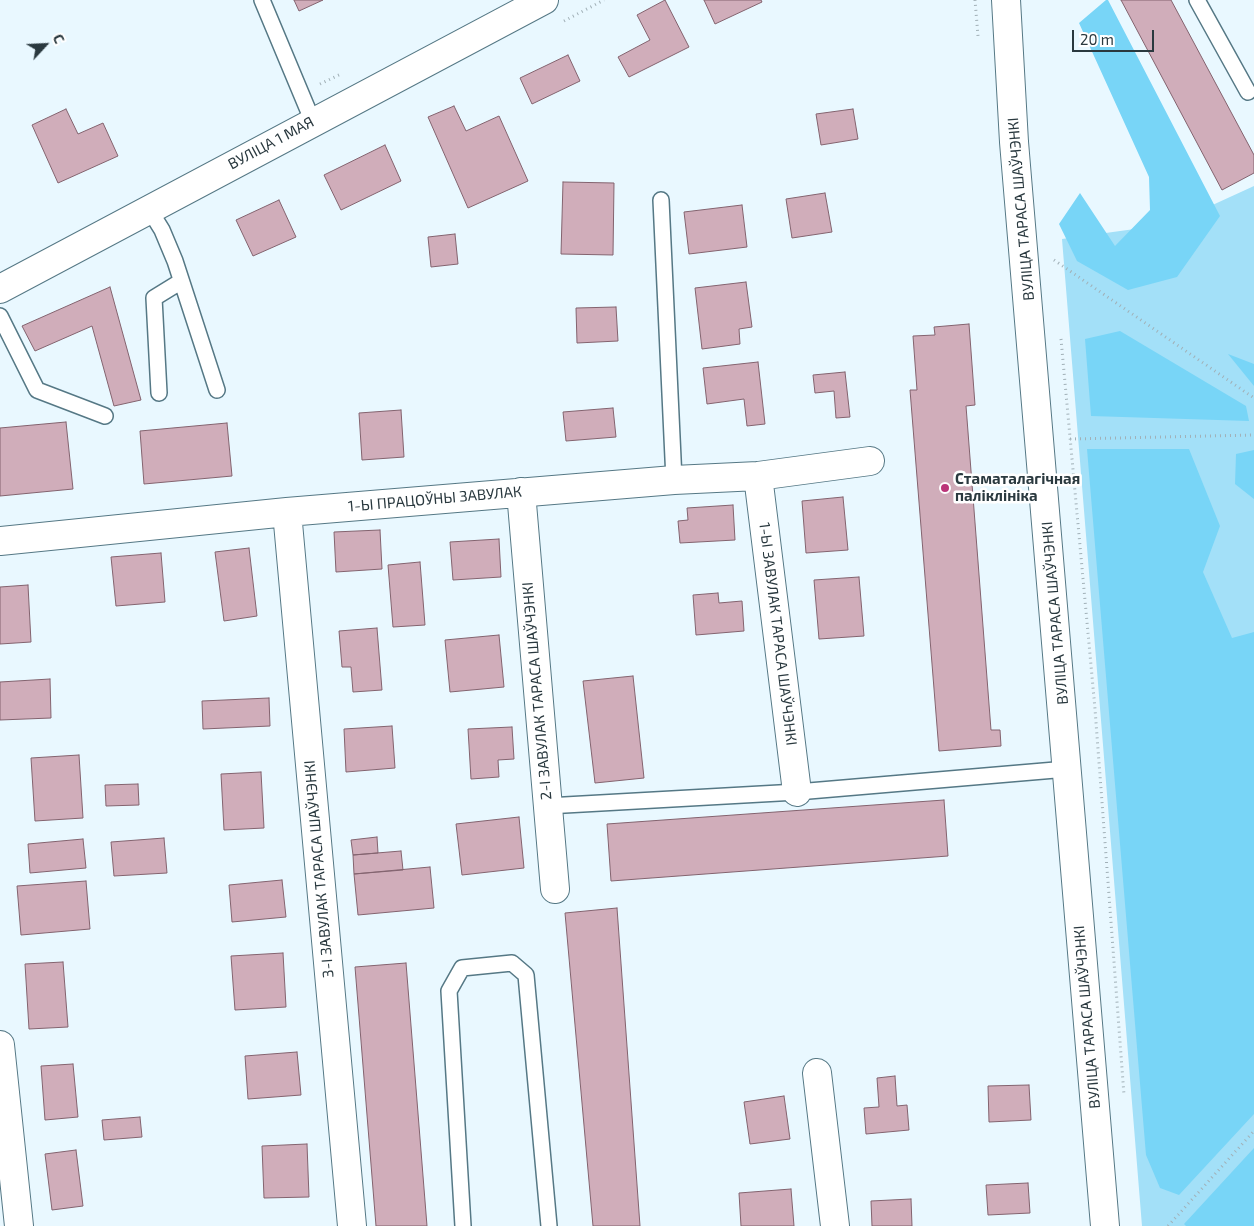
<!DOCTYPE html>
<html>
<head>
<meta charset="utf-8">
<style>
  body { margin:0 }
  #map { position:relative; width:1254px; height:1226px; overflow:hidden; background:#e9f8ff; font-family:"Exo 2",sans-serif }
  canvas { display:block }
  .north { position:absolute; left:20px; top:20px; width:50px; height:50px; -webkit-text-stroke:4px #fff; paint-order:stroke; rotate:65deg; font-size:14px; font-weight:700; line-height:20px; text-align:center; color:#2a393f }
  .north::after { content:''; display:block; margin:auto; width:18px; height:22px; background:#2a393f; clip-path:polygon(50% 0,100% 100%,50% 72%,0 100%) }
  .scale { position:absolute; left:1072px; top:30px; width:82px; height:22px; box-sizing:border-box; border:2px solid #2a393f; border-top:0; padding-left:6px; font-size:15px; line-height:18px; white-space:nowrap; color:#2a393f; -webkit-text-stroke:4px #fff; paint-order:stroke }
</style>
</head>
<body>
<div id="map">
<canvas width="1254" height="1226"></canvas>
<div class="north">С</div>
<div class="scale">20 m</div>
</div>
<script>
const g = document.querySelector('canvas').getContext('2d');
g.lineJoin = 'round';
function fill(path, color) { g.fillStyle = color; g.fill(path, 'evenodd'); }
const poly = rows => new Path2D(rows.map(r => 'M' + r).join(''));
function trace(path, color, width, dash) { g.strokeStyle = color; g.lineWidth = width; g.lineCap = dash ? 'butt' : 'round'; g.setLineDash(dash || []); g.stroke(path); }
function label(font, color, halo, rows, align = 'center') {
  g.font = font + ' "Exo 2",sans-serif'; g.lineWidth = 5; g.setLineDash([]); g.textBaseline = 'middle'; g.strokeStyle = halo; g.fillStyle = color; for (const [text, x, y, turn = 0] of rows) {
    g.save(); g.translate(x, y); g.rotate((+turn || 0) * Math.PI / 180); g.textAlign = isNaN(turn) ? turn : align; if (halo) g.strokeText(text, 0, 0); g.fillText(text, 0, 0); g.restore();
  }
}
const green = poly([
  [1254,186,1254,1226,1142,1226,1062,239,1171,224]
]);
const forest = poly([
  [1106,0,1108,0,1220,216,1177,277,1128,290,1077,261,1059,224,1080,193,1115,246,1150,210,1149,177,1079,23],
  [1120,331,1246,406,1249,421,1091,416,1085,339],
  [1228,354,1254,364,1254,386],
  [1087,449,1189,449,1220,526,1203,572,1232,638,1254,632,1254,1114,1179,1195,1160,1188,1146,1155],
  [1254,450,1254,499,1235,484,1236,454],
  [1254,1148,1254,1226,1186,1226,1184,1224]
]);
const building = poly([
  [294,0,323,0,299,11,294,0],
  [665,0,689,47,629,77,618,57,650,40,637,15,665,0],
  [704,0,761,0,762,2,715,24,704,0],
  [1121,0,1171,0,1254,155,1254,173,1222,190,1121,0],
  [568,55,580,81,532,104,520,78,568,55],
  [454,106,466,131,499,116,528,181,468,208,428,117,454,106],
  [66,109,78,134,103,123,118,156,58,183,32,125,66,109],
  [853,109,858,139,821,145,816,114,853,109],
  [385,145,401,181,341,210,324,175,385,145],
  [563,182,614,183,613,255,561,254,563,182],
  [825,193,832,232,792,238,786,199,825,193],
  [279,200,296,237,253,256,236,220,279,200],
  [742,205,747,247,689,254,684,212,742,205],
  [455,234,458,264,431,267,428,237,455,234],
  [746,282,752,327,739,329,740,344,702,349,695,288,746,282],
  [110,287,141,400,114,406,92,326,35,351,22,326,110,287],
  [616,307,618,341,577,343,576,308,616,307],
  [969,324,975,405,966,406,991,730,1000,730,1001,746,939,751,910,390,917,390,913,336,935,335,934,327,969,324],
  [758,362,765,424,747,426,744,399,707,404,703,368,758,362],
  [845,372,850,417,836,418,834,391,815,393,813,375,845,372],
  [613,408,616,437,566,441,563,412,613,408],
  [401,410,404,457,362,460,359,413,401,410],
  [66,422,73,489,0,496,0,428,66,422],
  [227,423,232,476,144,484,140,431,227,423],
  [843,497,848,550,806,553,802,501,843,497],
  [733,505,735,540,680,543,678,521,688,520,687,508,733,505],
  [380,530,382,569,336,572,334,532,380,530],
  [499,539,501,577,453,580,450,542,499,539],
  [249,548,257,616,224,621,215,552,249,548],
  [161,553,165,602,116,606,111,557,161,553],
  [420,562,425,625,393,627,388,565,420,562],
  [859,577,864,636,819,639,814,580,859,577],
  [28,585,31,642,0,644,0,587,28,585],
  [718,593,719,603,742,601,744,631,696,635,693,595,718,593],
  [377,628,382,690,353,692,351,667,342,667,339,631,377,628],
  [499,635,504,687,450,692,445,640,499,635],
  [633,676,644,778,595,783,583,681,633,676],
  [50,679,51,718,0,720,0,682,50,679],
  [269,698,270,726,203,729,202,701,269,698],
  [392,726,395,768,346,772,344,729,392,726],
  [512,727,514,759,498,760,499,777,471,779,468,729,512,727],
  [79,755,83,818,35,821,31,758,79,755],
  [261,772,264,828,224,830,221,774,261,772],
  [138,784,139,805,106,806,105,785,138,784],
  [944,800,948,856,611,881,607,824,944,800],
  [519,817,524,868,462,875,456,824,519,817],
  [377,837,378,853,353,855,351,840,377,837],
  [164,838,167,873,114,876,111,842,164,838],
  [83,839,86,868,30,873,28,844,83,839],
  [401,851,403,870,354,874,353,855,401,851],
  [430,867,434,908,358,915,354,874,430,867],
  [282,880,286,917,232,922,229,885,282,880],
  [86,881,90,929,21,935,17,886,86,881],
  [617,908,640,1226,593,1226,565,913,617,908],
  [283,953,286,1007,235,1010,231,956,283,953],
  [63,962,68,1027,29,1029,25,964,63,962],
  [406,963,427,1226,376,1226,355,967,406,963],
  [297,1052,301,1095,248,1099,245,1056,297,1052],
  [73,1064,78,1117,45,1120,41,1066,73,1064],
  [895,1076,897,1106,907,1105,909,1130,866,1134,864,1108,879,1107,877,1078,895,1076],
  [1029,1085,1031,1120,989,1122,988,1086,1029,1085],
  [784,1096,790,1139,750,1144,744,1102,784,1096],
  [140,1117,142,1137,104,1140,102,1120,140,1117],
  [307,1144,309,1197,264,1198,262,1146,307,1144],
  [76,1150,83,1206,52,1210,45,1154,76,1150],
  [1028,1183,1030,1213,988,1215,986,1185,1028,1183],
  [791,1189,794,1226,741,1226,739,1193,791,1189],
  [911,1199,912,1226,872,1226,871,1201,911,1199]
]);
const path = poly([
  [975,0,978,36],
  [564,21,604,0],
  [320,84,341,74],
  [1054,260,1254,398],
  [1061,339,1095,709,1124,1095],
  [1070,439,1254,435],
  [1168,1226,1254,1131]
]);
const service = poly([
  [262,0,313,122],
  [1197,0,1248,92],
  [661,200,674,480],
  [149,209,162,230,175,261,217,390],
  [0,316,37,390,105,416],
  [159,393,154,298,180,282],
  [547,806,797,792,1067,769],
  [463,1226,449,991,462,968,512,963,526,975,549,1226]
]);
const minor = poly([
  [758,476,797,792],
  [521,492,555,889],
  [287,512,352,1226],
  [0,541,287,512,674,480,758,476,870,461],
  [0,1045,19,1226],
  [817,1073,835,1226]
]);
const tertiary = poly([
  [1006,0,1014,142,1105,1226],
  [0,289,544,0]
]);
const markers = [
  [945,488,5,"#bb3579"]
];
const streetNames = [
  ["ВУЛІЦА 1 МАЯ",271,143,-28],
  ["ВУЛІЦА ТАРАСА ШАЎЧЭНКІ",1021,209,-95],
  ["1-Ы ПРАЦОЎНЫ ЗАВУЛАК",435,499,-5],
  ["ВУЛІЦА ТАРАСА ШАЎЧЭНКІ",1055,613,-95],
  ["1-Ы ЗАВУЛАК ТАРАСА ШАЎЧЭНКІ",778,634,83],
  ["2-І ЗАВУЛАК ТАРАСА ШАЎЧЭНКІ",537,691,-95],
  ["3-І ЗАВУЛАК ТАРАСА ШАЎЧЭНКІ",319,869,-95],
  ["ВУЛІЦА ТАРАСА ШАЎЧЭНКІ",1087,1017,-95]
];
const poiNames = [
  ["Стаматалагічная",955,479],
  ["паліклініка",955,496]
];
fill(green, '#a3e0f8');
fill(forest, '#78d5f7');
fill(building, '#d0adba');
trace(building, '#83636f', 1);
trace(service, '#557885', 18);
trace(minor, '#557885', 30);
trace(tertiary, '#557885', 30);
trace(path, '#a1b0b7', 3, [1, 4]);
trace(service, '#fff', 15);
trace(minor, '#fff', 28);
trace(tertiary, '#fff', 28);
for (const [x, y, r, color] of markers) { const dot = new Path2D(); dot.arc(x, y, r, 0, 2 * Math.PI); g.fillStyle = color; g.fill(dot); trace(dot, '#fff', 2); }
label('15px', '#2a393f', '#fff', streetNames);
label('bold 15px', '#2a393f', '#fff', poiNames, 'left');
</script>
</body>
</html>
